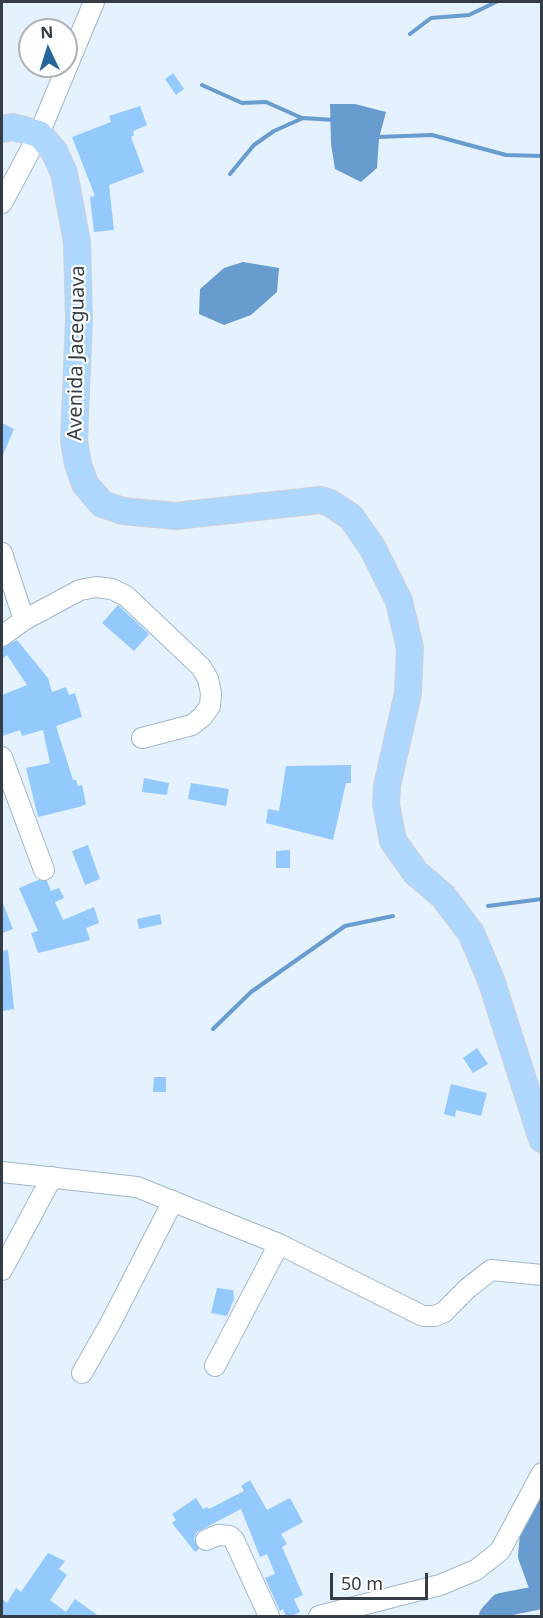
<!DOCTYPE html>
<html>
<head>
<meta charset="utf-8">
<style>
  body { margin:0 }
  #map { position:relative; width:543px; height:1618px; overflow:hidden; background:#e4f1fe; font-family:"Noto Sans",sans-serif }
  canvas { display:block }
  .frame { position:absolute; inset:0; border:3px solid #343d45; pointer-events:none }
  .north { position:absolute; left:18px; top:18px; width:60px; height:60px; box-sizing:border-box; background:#fff; border:2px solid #aeb1b5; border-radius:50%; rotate:356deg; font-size:16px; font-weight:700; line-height:24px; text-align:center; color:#343d45 }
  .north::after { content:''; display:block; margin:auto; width:21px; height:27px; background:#26659b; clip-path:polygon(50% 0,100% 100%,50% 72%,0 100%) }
  .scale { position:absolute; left:330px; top:1573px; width:98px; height:27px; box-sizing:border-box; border:3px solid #343d45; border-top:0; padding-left:8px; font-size:18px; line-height:21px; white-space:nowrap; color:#343d45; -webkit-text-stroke:4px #fff; paint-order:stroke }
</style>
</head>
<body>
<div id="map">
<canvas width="543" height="1618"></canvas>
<div class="frame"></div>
<div class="north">N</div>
<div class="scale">50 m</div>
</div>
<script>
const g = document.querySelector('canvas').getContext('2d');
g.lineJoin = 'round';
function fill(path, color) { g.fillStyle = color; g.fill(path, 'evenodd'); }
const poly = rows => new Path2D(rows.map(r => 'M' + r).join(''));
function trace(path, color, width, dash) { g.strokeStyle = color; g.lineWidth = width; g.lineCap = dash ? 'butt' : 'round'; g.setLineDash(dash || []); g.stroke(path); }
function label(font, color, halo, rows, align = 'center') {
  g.font = font + ' "Noto Sans",sans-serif'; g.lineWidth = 4.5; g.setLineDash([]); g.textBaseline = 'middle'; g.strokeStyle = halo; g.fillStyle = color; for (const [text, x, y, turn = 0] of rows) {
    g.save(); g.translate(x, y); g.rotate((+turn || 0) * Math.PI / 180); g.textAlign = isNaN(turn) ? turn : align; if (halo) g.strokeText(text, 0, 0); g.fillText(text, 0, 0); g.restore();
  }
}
const water = poly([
  [330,104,355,104,386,112,379,138,377,168,361,182,335,169,331,144],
  [243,262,279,268,277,292,251,315,224,325,199,314,200,289,224,268]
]);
const stream = poly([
  [410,34,431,18,469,15,496,2],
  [202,85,242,103,266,102,302,118],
  [377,137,432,135,506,155,542,156],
  [230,174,254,145,274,131,303,118,334,120],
  [488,906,542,899],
  [213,1029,251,992,345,926,393,916]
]);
const river = poly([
  [542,1509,532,1535,530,1556,542,1589],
  [491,1616,501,1605,542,1597]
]);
const building = poly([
  [173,73,184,89,176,95,165,79],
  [140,106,147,125,133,131,134,135,131,137,144,172,109,185,114,230,94,232,90,197,95,196,72,137,111,122,109,116],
  [2,423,14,429,2,457],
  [118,605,149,634,134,651,102,623],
  [17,640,48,678,52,692,66,687,69,695,75,693,82,717,56,726,73,780,76,780,78,786,82,785,86,804,79,807,38,817,26,768,50,763,43,730,22,736,20,730,2,736,2,695,27,685,7,655,2,659,2,648],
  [351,765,351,783,346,783,333,840,266,823,268,809,279,811,286,766],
  [144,778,169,783,167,795,142,792],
  [191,783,229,789,226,806,188,799],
  [88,845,100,879,85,885,72,851],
  [290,850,290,868,276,868,276,851],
  [38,880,47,881,51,891,59,888,64,898,55,902,63,920,94,907,99,923,86,928,90,940,38,953,31,933,38,931,19,888],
  [2,901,13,929,2,933],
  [160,914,162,924,139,929,137,919],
  [8,950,14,1009,2,1011,2,951],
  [477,1048,488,1064,473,1073,463,1058],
  [154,1077,166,1077,166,1092,153,1092],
  [451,1084,487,1093,481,1116,456,1110,455,1117,444,1114],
  [217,1288,233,1290,234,1299,227,1316,211,1313],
  [250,1480,267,1510,290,1498,303,1522,281,1534,287,1544,282,1547,303,1595,294,1599,300,1612,289,1617,286,1617,283,1609,280,1611,265,1578,275,1574,267,1554,260,1557,241,1509,197,1532,194,1539,199,1549,195,1552,172,1523,176,1520,172,1514,196,1498,203,1509,207,1507,209,1509,244,1491,241,1486],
  [48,1553,65,1561,59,1569,67,1575,50,1600,66,1612,75,1599,100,1617,2,1617,2,1599,7,1603,16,1588,21,1592]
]);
const minor = poly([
  [2,203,39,134,94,2],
  [2,553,24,620],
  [2,636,24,620,80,590,96,587,112,589,126,596,201,667,208,679,211,693,210,706,202,717,192,725,142,738],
  [2,757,44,870],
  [2,1172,137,1187,279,1244,423,1316,435,1316,444,1312,468,1288,491,1270,542,1275],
  [2,1270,52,1177],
  [215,1366,279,1244],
  [82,1373,111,1322,173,1201],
  [206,1540,218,1535,230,1536,234,1540,269,1616],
  [319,1616,440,1585,476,1570,500,1551,542,1473]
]);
const major = poly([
  [2,129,13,127,39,134,54,151,64,173,77,242,79,319,74,441,78,464,85,484,102,504,123,511,176,516,320,500,330,503,351,517,372,547,399,601,410,648,408,693,387,786,386,804,393,841,416,873,443,896,471,933,491,980,542,1139]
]);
const streetNames = [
  ["Avenida Jaceguava",77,353,-89]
];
fill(water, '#699cce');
trace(stream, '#699cce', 4);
trace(river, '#699cce', 24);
fill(building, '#94c9fd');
trace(minor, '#a1b6cb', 22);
trace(major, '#ced0d2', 28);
trace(minor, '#fff', 20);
trace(major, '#add7fe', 26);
label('20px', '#343d45', '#fff', streetNames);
</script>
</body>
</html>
